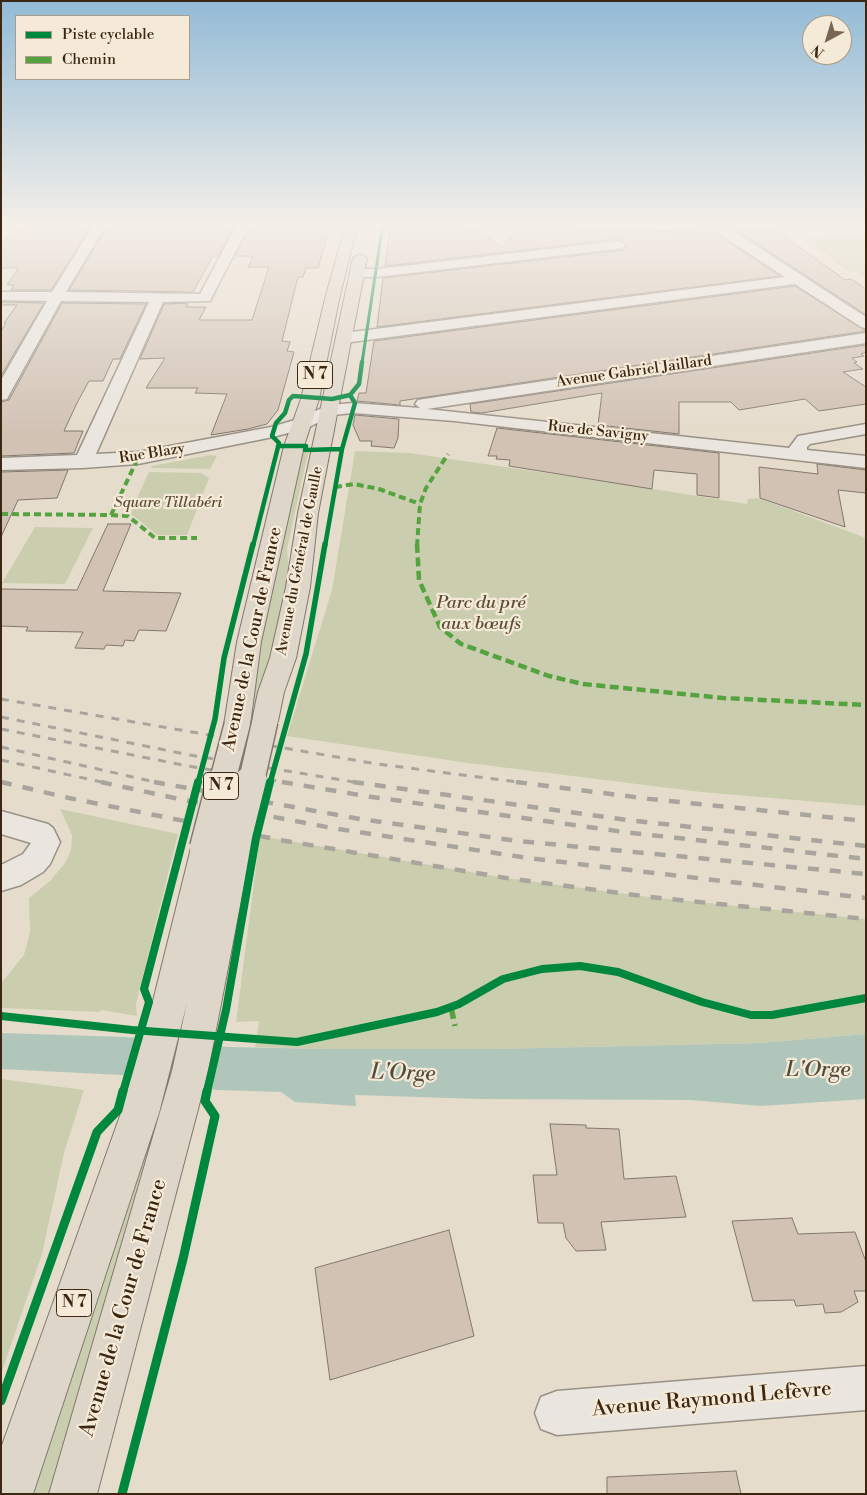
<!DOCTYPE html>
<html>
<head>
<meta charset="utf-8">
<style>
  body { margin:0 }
  #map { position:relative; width:867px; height:1495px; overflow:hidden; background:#e6dccc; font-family:"Libre Bodoni",serif }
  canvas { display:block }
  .frame { position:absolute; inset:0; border:2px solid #3c2713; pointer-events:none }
  .legend { position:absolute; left:15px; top:15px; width:175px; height:65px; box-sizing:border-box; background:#f5ead7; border:1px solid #ab9c89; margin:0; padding:6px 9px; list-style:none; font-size:15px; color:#3c2713 }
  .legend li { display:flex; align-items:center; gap:10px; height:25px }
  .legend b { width:25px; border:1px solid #ab9c89 }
  .north { position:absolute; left:802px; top:15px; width:50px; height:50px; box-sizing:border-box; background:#f5ead7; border:1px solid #ab9c89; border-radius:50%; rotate:219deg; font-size:14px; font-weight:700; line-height:20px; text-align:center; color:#3c2713 }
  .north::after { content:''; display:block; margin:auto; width:18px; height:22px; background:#786654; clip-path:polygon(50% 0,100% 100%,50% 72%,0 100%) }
</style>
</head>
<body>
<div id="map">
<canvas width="867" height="1495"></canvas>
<div class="frame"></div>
<ul class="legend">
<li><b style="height:6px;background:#00873e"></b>Piste cyclable</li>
<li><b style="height:6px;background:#54a33f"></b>Chemin</li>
</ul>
<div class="north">N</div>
</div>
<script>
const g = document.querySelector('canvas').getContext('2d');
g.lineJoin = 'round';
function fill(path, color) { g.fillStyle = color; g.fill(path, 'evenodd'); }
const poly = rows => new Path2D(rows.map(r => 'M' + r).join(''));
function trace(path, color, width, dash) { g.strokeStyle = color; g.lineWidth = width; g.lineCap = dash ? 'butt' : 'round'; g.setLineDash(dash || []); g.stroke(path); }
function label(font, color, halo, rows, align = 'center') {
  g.font = font + ' "Libre Bodoni",serif'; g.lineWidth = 4.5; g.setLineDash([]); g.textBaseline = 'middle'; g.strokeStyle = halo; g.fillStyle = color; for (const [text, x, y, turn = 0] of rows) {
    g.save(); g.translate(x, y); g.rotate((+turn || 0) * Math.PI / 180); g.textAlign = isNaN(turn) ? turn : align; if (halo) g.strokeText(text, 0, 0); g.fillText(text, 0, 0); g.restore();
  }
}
const green = poly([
  [866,232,866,278,856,272,850,272,829,259,832,257,802,240],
  [355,451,409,453,622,484,747,504,748,499,759,498,866,538,866,806,701,792,468,763,287,736,332,590],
  [301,453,308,453,287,549,289,574,282,614,257,705,252,705,256,663],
  [210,455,217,456,210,469,151,468,152,466],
  [149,472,201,473,209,478,187,535,157,535,130,513],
  [35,527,93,528,65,584,2,583],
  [60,809,178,834,136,1004,137,1016,101,1010,100,1012,1,1008,1,983,24,955,30,932,29,898,50,881,65,863,71,850,72,835],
  [260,836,506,878,650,897,866,919,866,1034,761,1043,495,1049,327,1049,255,1047,259,1021,236,1022],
  [1,1079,84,1090,64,1153,42,1254,1,1374],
  [162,1094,168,1094,53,1494,29,1494]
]);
const water = poly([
  [1,1033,126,1037,229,1047,327,1049,495,1049,761,1043,866,1034,866,1099,761,1106,691,1100,480,1099,355,1095,356,1106,295,1102,281,1092,217,1090,122,1075,1,1069]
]);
const building = poly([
  [27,223,93,223,51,290,11,290,14,285,7,285,19,268,1,268,1,241,27,223],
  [109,223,236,223,218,256,213,256,193,292,69,290,109,223],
  [290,223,331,223,318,268,306,268,303,277,298,277,282,341,290,342,287,351,294,352,278,410,267,424,248,429,211,435,227,394,195,393,198,388,146,388,165,358,140,359,164,304,188,303,186,307,206,307,199,320,252,320,269,267,248,267,253,256,235,256,250,227,288,227,290,223],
  [391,223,444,223,444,226,477,229,502,247,521,225,716,234,780,276,377,327,383,278,624,250,627,246,619,239,385,266,391,223],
  [773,228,845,280,851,279,866,289,866,315,738,231,773,228],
  [795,286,866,331,400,401,400,405,357,401,359,393,366,393,374,341,795,286],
  [2,302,44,303,1,376,1,331,6,323,4,323,17,305,1,305,2,302],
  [62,303,146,304,120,359,113,359,103,381,89,381,77,403,64,431,83,431,74,453,1,456,1,402,9,400,62,303],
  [866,345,866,352,861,354,864,356,852,358,857,362,854,363,863,369,843,372,866,387,866,404,819,411,805,399,739,410,731,402,679,402,679,434,598,425,602,393,482,413,471,412,470,404,866,345],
  [355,415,399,419,398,438,394,448,371,446,372,441,360,441,353,425,355,415],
  [497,428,719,453,719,498,697,495,697,474,654,470,652,489,509,466,510,460,496,459,497,456,488,456,497,428],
  [817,464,866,470,866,493,838,490,845,527,760,498,759,467,818,474,817,464],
  [68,470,57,498,18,500,1,537,1,472,68,470],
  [108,524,131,524,103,591,181,593,166,631,139,630,134,641,125,640,123,646,106,645,104,649,75,648,83,632,26,631,28,627,1,626,1,589,77,590,108,524],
  [550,1124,586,1125,586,1128,619,1129,624,1179,676,1176,686,1217,601,1222,606,1250,576,1251,566,1238,563,1223,538,1223,533,1175,557,1175,550,1124],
  [792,1218,798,1234,855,1232,866,1262,866,1291,854,1291,858,1302,841,1312,825,1313,823,1304,796,1306,794,1300,753,1301,732,1221,792,1218],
  [449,1230,474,1336,330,1380,315,1268,449,1230],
  [736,1471,741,1494,607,1494,607,1477,736,1471]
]);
const minor = poly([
  [1,223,11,223,1,229,1,223],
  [95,223,107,223,66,292,200,294,238,223,250,223,210,301,163,302,96,454,138,452,271,427,295,420,329,405,353,403,420,408,415,404,418,400,424,399,866,333,866,343,427,409,789,448,798,436,866,424,866,434,810,444,807,447,807,450,866,456,866,468,454,421,353,413,333,415,307,428,273,437,138,464,83,468,1,470,1,458,77,455,149,302,61,301,9,395,7,399,1,400,1,380,47,301,1,300,1,292,52,292,95,223],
  [573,223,769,223,763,227,732,230,866,317,866,328,861,327,795,284,344,343,339,341,336,338,339,335,344,333,785,277,717,232,579,227,573,223],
  [619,241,625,245,624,248,377,277,357,277,350,273,357,269,377,269,619,241],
  [1,811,48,824,53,828,60,842,50,864,43,872,21,885,1,891,1,865,23,854,31,843,1,834,1,811],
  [866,1366,866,1410,557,1435,541,1429,535,1413,541,1397,557,1391,866,1366]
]);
const primary = poly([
  [346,223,358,223,340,295,319,399,304,446,261,642,250,725,247,732,237,735,227,732,224,725,237,642,284,446,301,399,326,295,346,223],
  [360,254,367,258,318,513,310,587,296,658,284,692,278,721,274,728,265,731,256,728,252,721,258,692,270,658,286,587,298,513,353,258,360,254],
  [206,835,217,839,221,849,225,840,236,836,247,840,251,849,208,1071,97,1494,49,1494,172,1071,187,1003,159,1113,33,1494,1,1494,1,1448,121,1113,153,1001,191,848,195,839,206,835]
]);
const railFar1 = poly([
  [1,699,377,764,526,783],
  [1,717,190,755,360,783],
  [1,729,188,766,289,783],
  [1,747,159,783],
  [1,760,106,783],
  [1,782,6,783]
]);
const rail = poly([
  [1,782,69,798,280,840,506,878,650,897,866,919],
  [101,782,179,799,332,828,528,858,866,898],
  [154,782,360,819,518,841,866,874],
  [282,782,372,797,624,832,866,859],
  [353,782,627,820,866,846],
  [516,782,650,799,866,821]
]);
const primaryBridgeFar1 = poly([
  [222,783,237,725],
  [251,783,265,721]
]);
const primaryBridge = poly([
  [206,848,223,782],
  [236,849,251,782]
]);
const quietFar2 = poly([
  [335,487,354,484,379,489,420,504],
  [1,514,111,515,138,458],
  [111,515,128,516,155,538,197,538],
  [417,546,420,504,426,488,448,454]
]);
const quietFar1 = poly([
  [417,544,419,580,440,627,461,644,549,676,583,684,723,698,866,705]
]);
const quiet = poly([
  [451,1007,455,1026]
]);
const cyclewayFar4 = poly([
  [362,363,383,223]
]);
const cyclewayFar3 = poly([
  [278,446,306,446,305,450,342,449],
  [253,546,279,443,272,436,276,423,285,413,289,400,293,396,332,399,350,395],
  [325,546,342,449,355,403,350,395,359,384,362,362]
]);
const cyclewayFar2 = poly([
  [198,783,215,719,224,658,253,544],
  [270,783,306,654,325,544]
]);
const cyclewayFar1 = poly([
  [1,1016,132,1030,297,1042,437,1012,459,1004,503,979,542,969,580,966,618,972,702,1002,751,1015,772,1015,866,998],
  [123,1092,149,1002,144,989,198,782],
  [207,1092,226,1010,256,838,270,782]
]);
const cycleway = poly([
  [1,1401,97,1132,118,1110,123,1091],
  [122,1494,183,1259,215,1116,205,1101,207,1091]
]);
const farStreetnames = [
  ["Avenue Gabriel Jaillard",634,372,-8],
  ["Rue de Savigny",598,432,6],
  ["Rue Blazy",152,454,-9],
  ["Avenue du Général de Gaulle",300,561,-79]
];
const farParknames = [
  ["Square Tillabéri",168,503]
];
const shields = [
  [315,375,35],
  [221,786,35],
  [74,1303,35]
];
const shieldNames = [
  ["N 7",315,375],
  ["N 7",221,786],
  ["N 7",74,1303]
];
const parkNames = [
  ["Parc du pré",481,604],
  ["aux bœufs",481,625]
];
const streetNames = [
  ["Avenue de la Cour de France",253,639,-78]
];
const nearStreetnames = [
  ["Avenue de la Cour de France",124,1308,-74],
  ["Avenue Raymond Lefèvre",712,1400,-5]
];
const nearWaternames = [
  ["L'Orge",818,1071],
  ["L'Orge",403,1074,2]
];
fill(green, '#caceaf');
fill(water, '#b1c6ba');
fill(building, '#d1c2b4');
trace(building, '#81786d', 1);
trace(minor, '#9a9186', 3);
trace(primary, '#81786d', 2);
fill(minor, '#eae5de');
fill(primary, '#ded6c9');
trace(railFar1, '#aaa59c', 3, [8, 8]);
trace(rail, '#aaa59c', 4.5, [11, 11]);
trace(primaryBridgeFar1, '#81786d', 28, []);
trace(primaryBridge, '#81786d', 35, []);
trace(primaryBridgeFar1, '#ded6c9', 25);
trace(primaryBridge, '#ded6c9', 32);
trace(quietFar2, '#54a33f', 4, [7, 4]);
trace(quietFar1, '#54a33f', 4.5, [9, 4.5]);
trace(quiet, '#54a33f', 5.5, [12, 5.5]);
trace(cyclewayFar4, '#00873e', 3);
trace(cyclewayFar3, '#00873e', 4.5);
trace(cyclewayFar2, '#00873e', 5.5);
trace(cyclewayFar1, '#00873e', 8);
trace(cycleway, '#00873e', 9);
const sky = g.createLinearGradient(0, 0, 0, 432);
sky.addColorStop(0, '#92bbd6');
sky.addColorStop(0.52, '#f4efe8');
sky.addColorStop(1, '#f4efe800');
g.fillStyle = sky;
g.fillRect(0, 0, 867, 432);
label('15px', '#3c2713', '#f5ead7', farStreetnames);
label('italic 15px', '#5a4e34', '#f5ead7', farParknames);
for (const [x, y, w] of shields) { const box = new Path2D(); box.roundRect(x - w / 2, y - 13.5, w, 27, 4); g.fillStyle = '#f5ead7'; g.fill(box); trace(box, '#3c2713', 1); }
label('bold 16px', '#3c2713', null, shieldNames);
label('italic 18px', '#5a4e34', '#f5ead7', parkNames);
label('18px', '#3c2713', '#f5ead7', streetNames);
label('21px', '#3c2713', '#f5ead7', nearStreetnames);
label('italic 22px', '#544c3b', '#f5ead7', nearWaternames);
</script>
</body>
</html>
